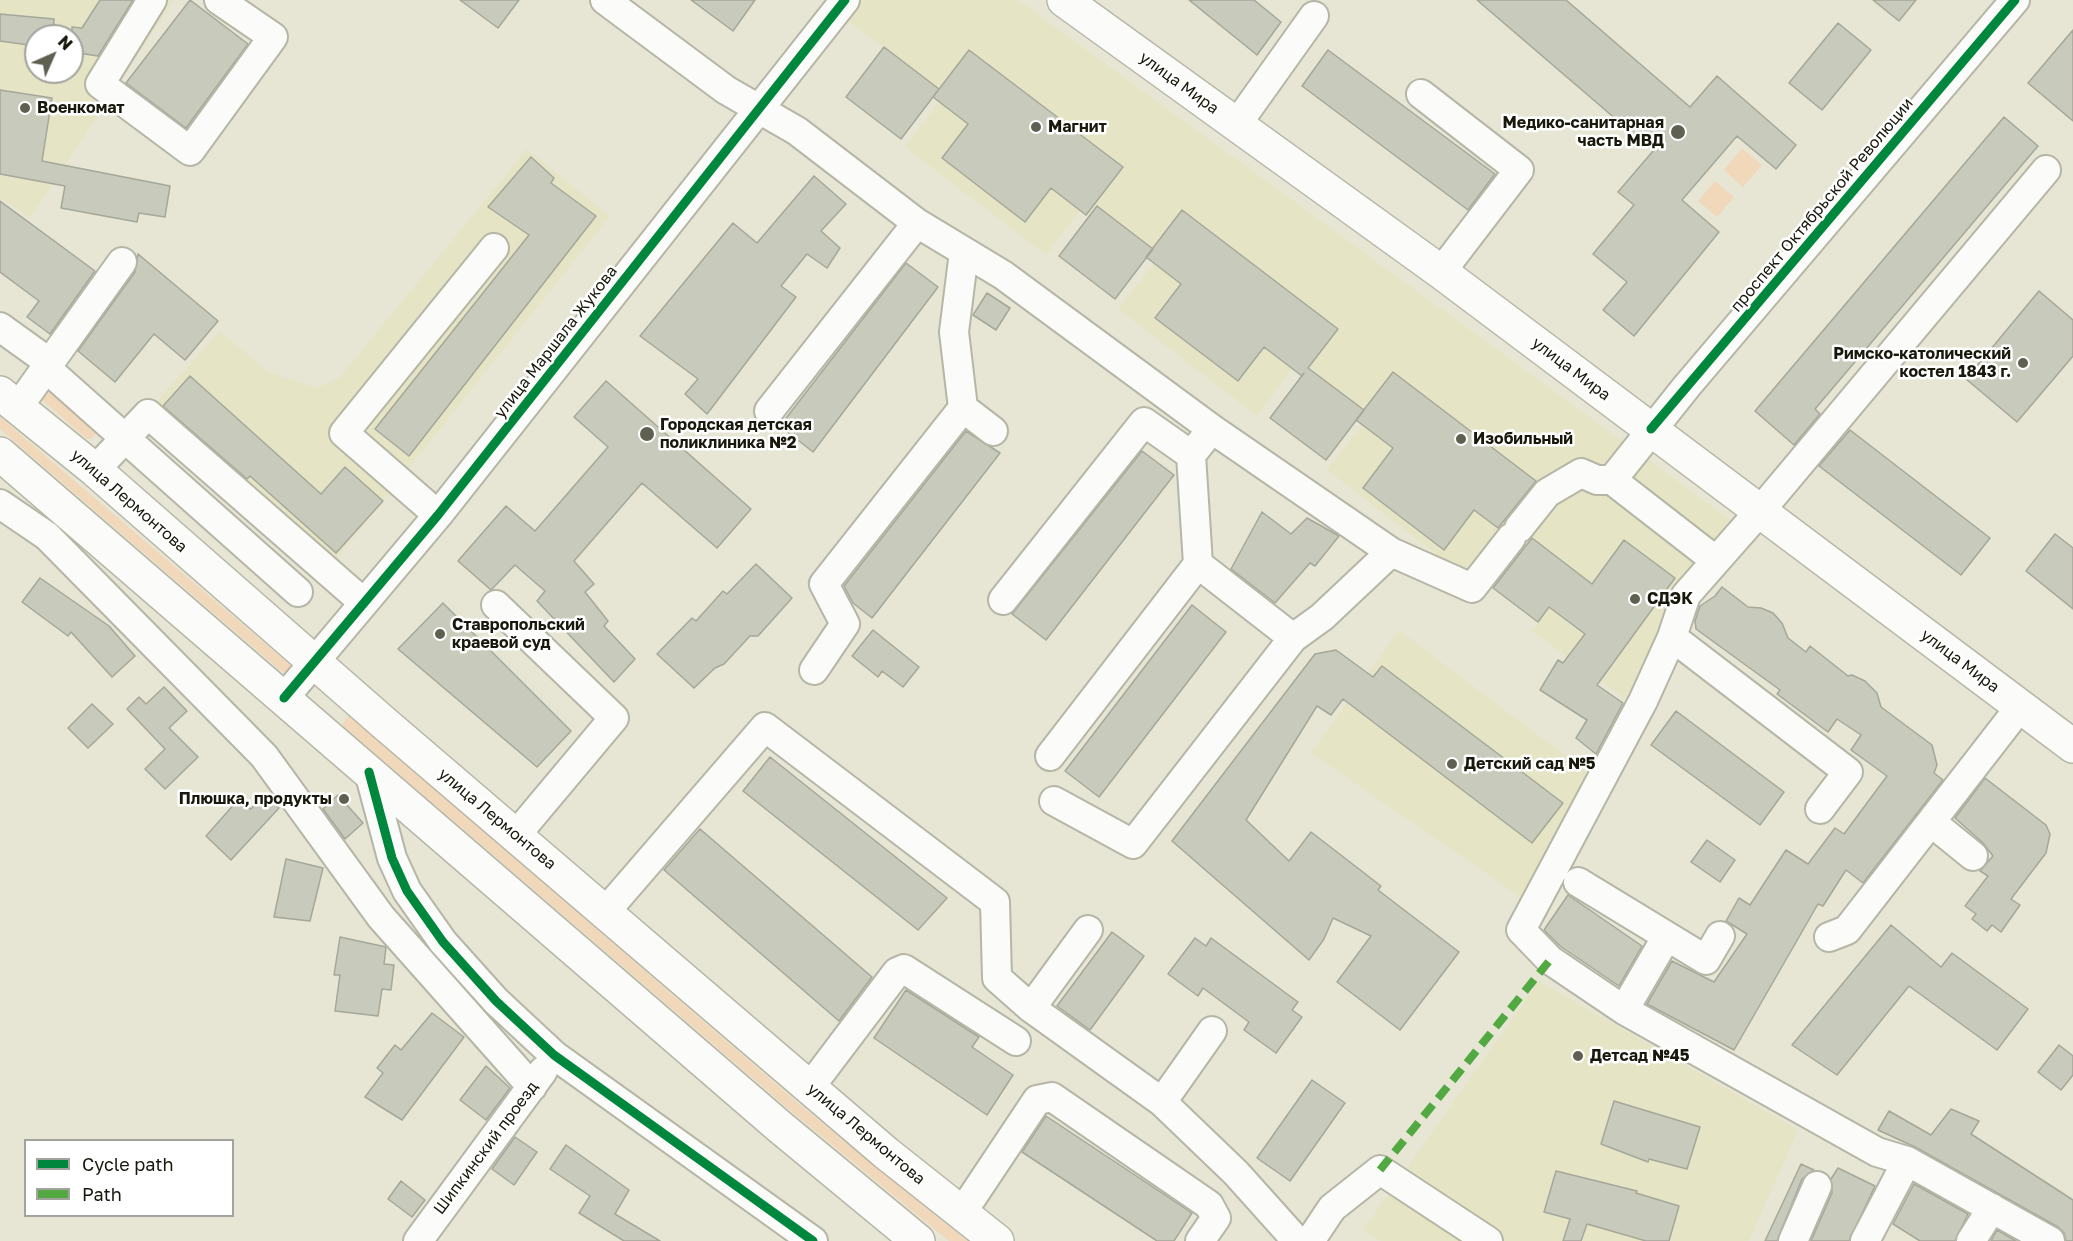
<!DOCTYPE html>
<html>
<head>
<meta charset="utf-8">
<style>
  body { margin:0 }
  #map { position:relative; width:2073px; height:1241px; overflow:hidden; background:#e7e6d4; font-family:"Golos Text",sans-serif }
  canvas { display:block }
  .legend { position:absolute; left:24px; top:1139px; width:210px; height:78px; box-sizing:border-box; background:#fff; border:2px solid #a3a39e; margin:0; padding:8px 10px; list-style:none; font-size:18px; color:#18180c }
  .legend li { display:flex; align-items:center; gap:12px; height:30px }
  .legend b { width:30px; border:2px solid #a3a39e }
  .north { position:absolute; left:24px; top:24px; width:60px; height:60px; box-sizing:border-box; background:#fff; border:2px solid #a3a39e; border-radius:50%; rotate:45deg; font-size:16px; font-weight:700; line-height:24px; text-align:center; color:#18180c }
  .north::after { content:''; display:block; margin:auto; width:21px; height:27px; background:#606052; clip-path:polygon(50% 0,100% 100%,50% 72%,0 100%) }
</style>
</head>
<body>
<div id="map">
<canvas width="2073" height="1241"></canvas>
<ul class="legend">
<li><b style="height:8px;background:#00873e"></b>Cycle path</li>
<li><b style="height:8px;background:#52a941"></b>Path</li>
</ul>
<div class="north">N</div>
</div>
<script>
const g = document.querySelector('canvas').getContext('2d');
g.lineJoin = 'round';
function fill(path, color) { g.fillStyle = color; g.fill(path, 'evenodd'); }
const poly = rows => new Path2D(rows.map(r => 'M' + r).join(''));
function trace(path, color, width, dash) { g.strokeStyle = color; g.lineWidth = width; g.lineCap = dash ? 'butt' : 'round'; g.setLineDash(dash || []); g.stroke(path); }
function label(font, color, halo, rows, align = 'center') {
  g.font = font + ' "Golos Text",sans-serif'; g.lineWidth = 5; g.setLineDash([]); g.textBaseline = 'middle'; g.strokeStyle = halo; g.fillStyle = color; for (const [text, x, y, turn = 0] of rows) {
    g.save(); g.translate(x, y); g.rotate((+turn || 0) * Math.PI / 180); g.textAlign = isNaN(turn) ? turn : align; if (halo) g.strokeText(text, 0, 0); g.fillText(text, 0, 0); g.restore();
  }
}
const built = poly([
  [0,0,174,0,30,218,0,198],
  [36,36,72,36,72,72,36,72],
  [852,0,1018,0,1758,540,1696,594,1625,699,1532,631,1575,572,1520,530,1472,582,1327,470,1362,425,1356,420,1363,410,1308,368,1302,376,1292,369,1257,416,1118,309,1154,263,1152,248,1097,207,1089,217,1080,210,1046,255,905,147,939,102,933,97,939,89,840,15],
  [527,149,610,216,322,577,138,422,220,331,268,372,317,388,340,377],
  [1399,630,1591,775,1522,898,1311,753],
  [1539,981,1798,1130,1749,1241,1381,1241,1363,1230]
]);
const green = poly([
  [1742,148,1762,165,1743,187,1724,170],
  [1715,181,1734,197,1717,217,1698,201],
  [50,389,95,429,97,433,91,439,87,439,41,399,46,390],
  [0,417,290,665,291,669,288,674,282,672,0,429],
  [350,716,799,1104,967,1241,949,1241,792,1112,342,725,347,717]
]);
const building = poly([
  [100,0,133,0,98,56,72,52,72,27,82,28,100,0],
  [190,0,248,44,186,128,126,83,190,0],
  [460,0,519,0,498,28,460,0],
  [691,0,755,0,733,31,691,0],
  [1189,0,1254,0,1281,22,1257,55,1189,0],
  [1477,0,1566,0,1690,107,1717,76,1796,145,1776,169,1737,136,1682,200,1719,232,1634,336,1603,310,1627,282,1593,254,1634,205,1618,192,1653,151,1477,0],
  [1873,0,1916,0,1899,21,1873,0],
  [0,14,54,19,53,36,36,36,36,46,0,41,0,14],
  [1838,23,1871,50,1822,110,1789,83,1838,23],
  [2073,30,2073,121,2028,83,2073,30],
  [884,47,939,89,901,139,846,97,884,47],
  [969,50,1123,167,1086,215,1051,188,1025,222,942,158,968,124,933,97,969,50],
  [1328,50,1495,174,1468,210,1302,86,1328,50],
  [0,90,52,98,42,161,170,186,165,217,139,213,137,222,61,208,65,186,0,174,0,90],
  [2004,117,2038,146,1815,409,1820,414,1794,445,1755,411,2004,117],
  [531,157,554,178,551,183,596,216,409,456,375,429,529,235,488,207,531,157],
  [814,176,846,204,821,231,840,248,827,268,807,254,781,286,796,297,707,414,685,394,698,379,640,336,733,223,757,243,814,176],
  [0,201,95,271,50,334,27,317,39,301,0,272,0,201],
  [1097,206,1153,249,1115,299,1059,256,1097,206],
  [1182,210,1338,329,1308,368,1364,410,1326,460,1270,418,1304,373,1302,376,1264,347,1238,381,1155,318,1181,284,1146,257,1182,210],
  [138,254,218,321,185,360,154,334,115,382,78,351,135,272,138,254],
  [906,263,938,287,813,452,780,426,906,263],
  [2039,291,2073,320,2073,356,2017,422,1966,379,2039,291],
  [987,293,1010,308,996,330,973,315,987,293],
  [1393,372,1536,481,1498,528,1474,510,1444,550,1363,488,1393,448,1356,420,1393,372],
  [190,376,321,494,345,467,383,501,336,553,250,476,247,479,163,406,190,376],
  [606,381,751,509,717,548,642,483,574,561,594,584,585,592,608,621,604,626,635,659,614,682,537,601,545,591,515,565,491,590,458,561,506,506,535,531,608,447,574,417,606,381],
  [1850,430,1990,538,1961,575,1819,466,1850,430],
  [966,431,1000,453,872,618,853,603,844,586,966,431],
  [1142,451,1174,475,1046,640,1012,614,1142,451],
  [1262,512,1291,534,1307,518,1339,536,1315,566,1310,563,1275,603,1231,569,1262,512],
  [2055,534,2073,548,2073,609,2026,571,2055,534],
  [1532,538,1592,584,1624,540,1675,578,1597,685,1623,703,1596,754,1576,738,1587,720,1540,690,1558,660,1563,663,1585,634,1549,607,1538,622,1493,588,1532,538],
  [756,564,792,598,758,636,750,636,724,664,715,668,694,688,657,654,692,618,696,621,723,591,727,594,756,564],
  [40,578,109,626,135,656,112,677,71,632,68,636,22,602,40,578],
  [1722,587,1748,607,1761,608,1773,613,1782,623,1788,638,1806,652,1810,646,1848,676,1852,675,1865,681,1877,693,1881,707,1932,745,1937,765,1934,773,1943,780,1863,883,1846,870,1823,906,1818,904,1734,1050,1647,1004,1672,961,1714,982,1747,934,1726,921,1739,898,1750,905,1786,850,1808,864,1835,828,1844,834,1887,776,1851,750,1861,735,1837,719,1828,732,1777,694,1780,690,1696,629,1695,621,1700,606,1715,596,1722,587],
  [443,603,571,731,537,767,398,649,443,603],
  [1192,605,1226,632,1099,797,1065,771,1192,605],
  [873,630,919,667,903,687,882,671,878,677,852,656,873,630],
  [1336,650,1373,677,1382,666,1563,803,1532,843,1343,699,1331,715,1317,706,1246,820,1289,861,1311,832,1381,886,1378,890,1459,952,1400,1030,1337,982,1371,936,1333,918,1324,939,1309,960,1172,841,1315,654,1336,650],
  [164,687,187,711,169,728,198,757,165,789,145,769,165,749,127,709,139,697,146,704,164,687],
  [92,704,113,724,88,748,68,728,92,704],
  [1676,711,1784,792,1760,825,1651,745,1676,711],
  [770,757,947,898,918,930,743,791,770,757],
  [1985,778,2046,825,2050,834,2046,853,2011,899,2020,905,2001,932,1992,925,1987,931,1972,919,1976,914,1965,906,1988,876,1980,871,1993,856,1983,843,1955,818,1985,778],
  [264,794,279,808,231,860,206,836,237,801,251,809,264,794],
  [338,795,363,823,345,839,323,809,338,795],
  [700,829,872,977,839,1021,664,870,700,829],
  [1707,840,1735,860,1720,882,1691,862,1707,840],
  [286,859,323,868,310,921,274,917,286,859],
  [1568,895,1642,946,1619,986,1560,946,1544,930,1568,895],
  [1891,925,1941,967,1952,953,2028,1009,1997,1050,1909,986,1837,1075,1792,1045,1891,925],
  [1112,932,1144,956,1090,1030,1057,1006,1112,932],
  [340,937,386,947,384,964,394,965,391,990,382,989,378,1016,335,1011,340,975,334,975,340,937],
  [1195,938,1206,946,1211,938,1298,1002,1292,1010,1302,1017,1276,1053,1244,1030,1249,1022,1203,988,1198,996,1168,974,1195,938],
  [906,990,979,1037,972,1047,1013,1075,987,1115,874,1038,906,990],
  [432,1013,464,1037,402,1120,365,1097,383,1073,377,1068,395,1045,401,1050,432,1013],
  [2059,1045,2073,1056,2073,1075,2061,1090,2038,1072,2059,1045],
  [486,1066,510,1088,486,1120,460,1100,486,1066],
  [1312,1080,1345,1103,1290,1181,1257,1158,1312,1080],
  [1614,1101,1700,1127,1687,1169,1649,1159,1648,1162,1601,1144,1614,1101],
  [1951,1109,1979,1121,1971,1134,2073,1200,2073,1241,2066,1241,2064,1233,2058,1227,1915,1147,1878,1130,1889,1111,1931,1135,1951,1109],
  [1046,1116,1192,1213,1174,1241,1157,1241,1022,1152,1046,1116],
  [515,1137,537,1152,514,1185,492,1169,515,1137],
  [566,1145,629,1190,615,1214,660,1241,624,1241,579,1213,590,1196,550,1169,566,1145],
  [1801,1164,1814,1170,1802,1179,1777,1241,1765,1241,1801,1164],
  [1838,1168,1875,1186,1849,1241,1811,1241,1832,1193,1831,1179,1838,1168],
  [1556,1171,1637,1191,1636,1193,1679,1206,1669,1241,1646,1241,1587,1224,1581,1241,1563,1241,1570,1219,1544,1212,1556,1171],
  [401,1181,425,1200,412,1217,388,1199,401,1181],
  [1914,1184,1968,1214,1955,1241,1920,1241,1893,1224,1914,1184],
  [1997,1230,2016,1241,1991,1241,1997,1230]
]);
const minor = poly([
  [152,0,100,84,190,151,273,37,219,0],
  [605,0,726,90,797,131,917,223,1003,275,1212,429,1191,455,1198,564,1293,638,1322,617,1391,552],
  [1421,94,1519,170,1441,272],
  [1237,124,1314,16],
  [0,327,50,363],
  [46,368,298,592],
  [18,407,122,262],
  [963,408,993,431],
  [769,411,917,223],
  [1212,429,1391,552,1472,588,1511,538],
  [95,470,148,414,364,603],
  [1612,480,1715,560],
  [0,504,47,536,264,756,381,917,532,1087],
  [438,515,344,433,494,248],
  [1519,528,1547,493,1581,473,1597,480,1612,480,1687,386,2015,0],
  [1003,600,1144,422,1191,455],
  [496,605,614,718,516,835],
  [814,670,845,624,824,584,963,408,954,332,964,252],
  [284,698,438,515,845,0],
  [1050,756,1198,564],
  [369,772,392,858,407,891,443,942,496,1001,554,1055,813,1241],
  [1054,801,1133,844,1293,638],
  [1820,809,1848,772,1672,637,1686,595,1760,511,2046,170],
  [1931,822,1973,856],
  [1578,882,1706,960,1720,936],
  [606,911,765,727,995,902,997,978,1031,1008,1162,1102,1236,1173,1297,1241],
  [1667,936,1624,1010,1550,960,1521,930,1643,701,1672,637],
  [1829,937,1847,930,2020,707],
  [1031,1008,1088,930],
  [1624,1010,1877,1152,1907,1161,1865,1241],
  [810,1087,897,972,904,969,1016,1041],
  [1162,1102,1212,1031],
  [1907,1161,2050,1241],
  [961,1214,1037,1100,1052,1097,1209,1205,1216,1218,1200,1241],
  [418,1241,543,1071],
  [1310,1241,1332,1208,1380,1170,1488,1241],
  [1793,1241,1817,1186],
  [1971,1241,1992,1208]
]);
const major = poly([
  [1064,0,1441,272,2073,746],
  [0,393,95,470,384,723,886,1153,997,1241],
  [0,454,780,1127,918,1241]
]);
const quiet = poly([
  [1380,1170,1550,960]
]);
const cycleway = poly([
  [1651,429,2015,0],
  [284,698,438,515,845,0],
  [369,772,392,858,407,891,443,942,496,1001,554,1055,813,1241]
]);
const markers = [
  [25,108,6,"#606052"],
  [1036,127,6,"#606052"],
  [1678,132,8,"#606052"],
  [2023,363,6,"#606052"],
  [647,434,8,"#606052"],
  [1461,439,6,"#606052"],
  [1635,599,6,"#606052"],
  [440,634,6,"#606052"],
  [1452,764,6,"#606052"],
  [344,799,6,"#606052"],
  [1578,1056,6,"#606052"]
];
const streetNames = [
  ["улица Мира",1179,83,36],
  ["проспект Октябрьской Революции",1822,205,-50],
  ["улица Маршала Жукова",556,342,-52],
  ["улица Мира",1571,369,37],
  ["улица Лермонтова",129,501,41],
  ["улица Мира",1960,661,37],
  ["улица Лермонтова",497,819,40],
  ["улица Лермонтова",866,1134,40],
  ["Шипкинский проезд",486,1148,-53]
];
const poiNames = [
  ["Военкомат",37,108],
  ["Медико-санитарная",1664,123,"right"],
  ["часть МВД",1664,141,"right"],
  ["Магнит",1048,127],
  ["Римско-католический",2011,354,"right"],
  ["костел 1843 г.",2011,372,"right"],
  ["Городская детская",660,425],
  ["поликлиника №2",660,443],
  ["Изобильный",1473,439],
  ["СДЭК",1647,599],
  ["Ставропольский",452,625],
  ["краевой суд",452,643],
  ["Детский сад №5",1464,764],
  ["Плюшка, продукты",332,799,"right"],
  ["Детсад №45",1590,1056]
];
fill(built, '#e5e4c5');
fill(green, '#f1d8bb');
fill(building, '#c8cabc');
trace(building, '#a5a799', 1.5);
trace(minor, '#b6b6a7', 32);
trace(major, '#b6b6a7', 36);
trace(minor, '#fbfbf9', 28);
trace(major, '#fbfbf9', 33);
trace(quiet, '#52a941', 8, [15, 8]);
trace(cycleway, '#00873e', 9);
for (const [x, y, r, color] of markers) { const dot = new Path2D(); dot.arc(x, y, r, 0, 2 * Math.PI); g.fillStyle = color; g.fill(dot); trace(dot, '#fff', 2); }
label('16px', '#18180c', '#fff', streetNames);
label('bold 16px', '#18180c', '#fff', poiNames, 'left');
</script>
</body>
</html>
